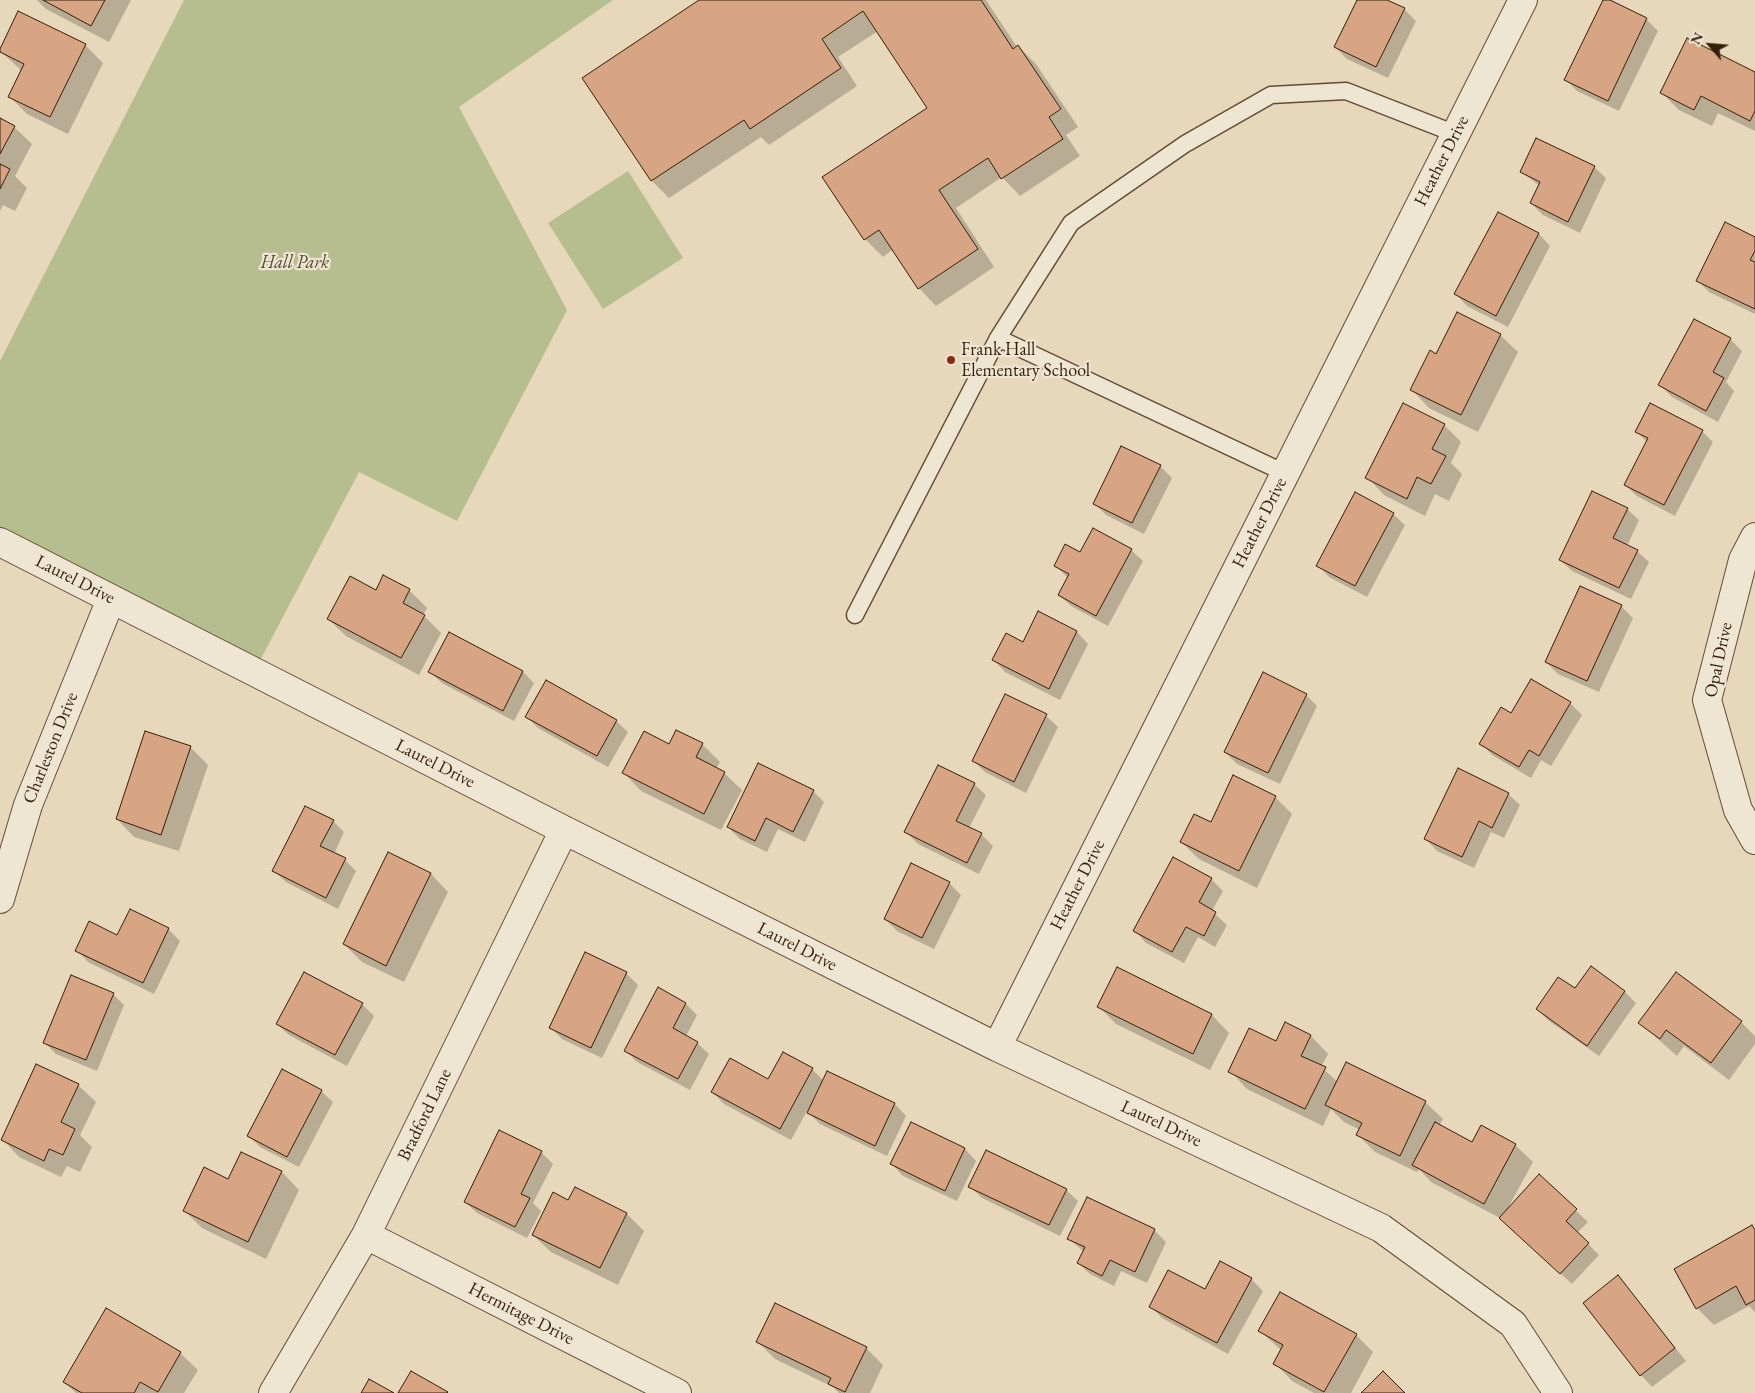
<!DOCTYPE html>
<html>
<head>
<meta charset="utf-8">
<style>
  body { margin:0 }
  #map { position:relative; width:1755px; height:1393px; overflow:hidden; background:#e7d7bb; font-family:"EB Garamond",serif }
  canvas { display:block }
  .north { position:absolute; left:1685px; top:20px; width:50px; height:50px; -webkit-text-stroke:4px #efe5d3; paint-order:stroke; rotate:297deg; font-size:14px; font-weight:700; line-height:20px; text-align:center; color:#351f07 }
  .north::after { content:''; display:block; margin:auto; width:18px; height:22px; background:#351f07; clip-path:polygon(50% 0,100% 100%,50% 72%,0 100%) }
</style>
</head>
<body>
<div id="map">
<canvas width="1755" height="1393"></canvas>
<div class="north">N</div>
</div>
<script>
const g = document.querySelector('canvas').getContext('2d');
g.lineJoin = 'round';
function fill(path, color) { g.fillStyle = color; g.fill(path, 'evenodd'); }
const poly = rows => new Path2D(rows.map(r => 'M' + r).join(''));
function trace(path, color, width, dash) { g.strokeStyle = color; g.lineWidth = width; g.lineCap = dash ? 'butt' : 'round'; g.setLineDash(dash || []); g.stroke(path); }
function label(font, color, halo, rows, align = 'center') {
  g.font = font + ' "EB Garamond",serif'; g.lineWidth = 4.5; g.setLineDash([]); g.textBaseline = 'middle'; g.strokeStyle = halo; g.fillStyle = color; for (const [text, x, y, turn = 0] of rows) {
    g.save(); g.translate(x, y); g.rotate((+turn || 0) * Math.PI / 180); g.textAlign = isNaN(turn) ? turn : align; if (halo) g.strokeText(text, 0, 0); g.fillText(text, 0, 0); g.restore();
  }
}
const green = poly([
  [184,0,613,0,459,107,567,310,457,521,359,472,254,672,0,541,0,361],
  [628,171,683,258,603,309,548,223]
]);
const shadow = poly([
  [37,0,131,0,109,42,46,9],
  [701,0,986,0,1017,47,1018,46,1036,64,1078,127,1066,135,1080,156,1020,196,1002,177,956,208,994,267,936,306,919,288,893,249,883,257,865,239,824,177,929,108,878,31,838,57,857,86,769,145,761,137,669,198,652,181,584,78],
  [1358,0,1384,0,1404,9,1416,21,1388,78,1347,59,1335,47],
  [1604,0,1646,19,1658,31,1619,111,1577,91,1566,80],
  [85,45,103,63,68,134,27,114,9,96,22,71,0,51],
  [1755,73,1755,131,1718,113,1712,126,1679,110,1662,93],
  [0,119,14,127,32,144,15,176,27,188,15,211,3,205,0,211],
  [1594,167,1606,178,1580,233,1543,215,1531,203,1540,186,1521,172],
  [1498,213,1539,234,1550,246,1508,327,1467,306,1456,294],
  [1755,238,1755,314,1709,292,1698,281],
  [1695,320,1730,339,1742,351,1726,382,1734,391,1718,422,1672,397,1660,385],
  [1500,335,1518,352,1478,432,1429,408,1412,390,1437,355],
  [1444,425,1461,442,1451,463,1462,474,1449,501,1435,494,1425,516,1384,495,1367,477],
  [1636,431,1702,431,1713,442,1675,516,1637,496,1625,485,1647,442],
  [1160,466,1172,478,1144,534,1106,515,1095,504],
  [1627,509,1639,520,1627,546,1637,551,1649,562,1631,599,1572,571,1560,560],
  [1393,514,1405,525,1367,597,1329,577,1318,565],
  [1131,550,1143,561,1108,626,1071,606,1059,595,1068,578,1056,566,1080,554],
  [409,590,427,608,423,615,441,633,419,675,346,636,328,619,376,592],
  [1621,606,1633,618,1599,692,1558,674,1546,662],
  [1039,613,1077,632,1088,644,1060,700,1005,672,994,660,1023,643],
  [450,634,523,672,534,683,514,721,442,683,430,672],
  [1005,695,1046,716,1058,727,1026,793,985,772,973,760],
  [1306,695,1317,706,1280,784,1237,764,1225,752],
  [1570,703,1582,715,1551,766,1541,760,1531,778,1492,755,1481,743,1511,714],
  [527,717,616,721,628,732,608,767,538,728],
  [702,744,720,762,716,769,724,773,742,790,721,830,641,791,624,773,670,745],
  [190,747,208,765,179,851,134,837,117,819],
  [974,784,986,795,969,828,981,834,993,846,979,874,918,844,906,832],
  [813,791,824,802,805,842,778,829,767,852,740,839,728,827],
  [1508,794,1520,805,1504,838,1491,832,1474,868,1437,851,1426,839],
  [1275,797,1292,814,1257,888,1199,859,1181,842,1211,824],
  [333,821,344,832,334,854,345,860,356,871,338,909,286,882,274,871],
  [389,854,431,874,448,892,404,982,362,962,344,944],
  [1211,879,1223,891,1212,911,1227,925,1215,947,1198,937,1184,963,1146,943,1135,931],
  [949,883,961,895,934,949,897,931,885,919],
  [130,911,168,929,180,941,154,994,88,962,77,950,118,937],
  [1117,969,1212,1015,1229,1033,1210,1070,1116,1024,1099,1007],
  [626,973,638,985,602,1058,562,1039,551,1028],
  [1677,974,1741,1022,1755,1036,1755,1044,1729,1080,1684,1046,1677,1056,1640,1023],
  [1575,990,1624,991,1636,1003,1599,1056,1549,1021,1537,1009],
  [113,994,124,1005,97,1071,56,1054,44,1042],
  [362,1004,374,1016,347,1066,289,1035,277,1024],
  [686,1004,697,1015,686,1036,697,1043,709,1054,690,1090,637,1062,625,1050],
  [1286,1024,1311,1036,1328,1054,1321,1067,1338,1082,1425,1102,1443,1119,1439,1126,1472,1144,1515,1145,1533,1162,1508,1208,1539,1176,1588,1222,1577,1233,1599,1255,1572,1284,1502,1219,1431,1182,1419,1169,1417,1172,1375,1152,1358,1135,1360,1130,1344,1122,1331,1109,1323,1126,1247,1089,1230,1071,1276,1043],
  [812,1069,824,1081,828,1073,895,1104,906,1116,887,1156,820,1124,807,1111,791,1140,724,1104,712,1092],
  [78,1085,96,1102,80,1135,92,1147,80,1172,67,1166,61,1177,19,1157,2,1139],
  [321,1091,333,1102,299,1167,260,1147,249,1136],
  [911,1124,965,1149,976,1161,957,1201,903,1176,892,1164],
  [541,1152,553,1164,533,1203,541,1211,527,1238,477,1213,465,1202],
  [241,1153,282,1172,299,1190,266,1259,202,1228,185,1211,228,1180],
  [970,1187,1066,1190,1078,1201,1060,1236,982,1198],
  [575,1189,627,1214,644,1231,618,1285,551,1252,533,1235,569,1201],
  [1752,1227,1755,1230,1755,1312,1749,1306,1714,1325,1697,1308],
  [1154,1230,1166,1242,1147,1283,1121,1271,1114,1286,1090,1274,1078,1263,1084,1252,1068,1238],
  [1618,1277,1686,1361,1652,1387,1641,1375],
  [1251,1279,1263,1291,1228,1354,1162,1318,1150,1306],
  [1260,1331,1356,1335,1373,1352,1351,1393,1314,1393,1292,1381,1275,1363,1282,1351],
  [757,1341,866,1348,883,1365,870,1393,839,1393,833,1387,775,1359],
  [180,1353,198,1370,184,1393,76,1393,64,1382]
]);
const building = poly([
  [43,0,105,0,91,26,43,0],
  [699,0,981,0,1013,49,1018,45,1061,109,1049,117,1063,139,1001,179,988,158,939,190,978,249,918,289,879,230,864,240,822,177,927,108,863,11,822,39,841,68,750,129,744,120,651,181,582,78,699,0],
  [1357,0,1387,0,1405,8,1376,67,1334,47,1357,0],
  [1603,0,1610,0,1647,18,1608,101,1564,80,1603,0],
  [18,11,86,44,50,117,8,97,24,64,0,52,0,49,18,11],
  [1687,38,1755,72,1755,111,1750,121,1701,96,1694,110,1660,93,1687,38],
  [0,118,15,126,0,154,0,118],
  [1536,138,1595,166,1568,222,1530,203,1540,182,1520,172,1536,138],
  [0,164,10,169,0,189,0,164],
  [1498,212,1539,233,1496,316,1454,294,1498,212],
  [1725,222,1755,237,1755,251,1750,260,1755,262,1755,309,1696,281,1725,222],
  [1457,312,1501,334,1461,415,1410,390,1430,350,1436,354,1457,312],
  [1694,319,1731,338,1713,372,1724,378,1706,411,1658,385,1694,319],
  [1403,403,1445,424,1432,449,1446,456,1431,484,1417,477,1407,499,1365,478,1403,403],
  [1650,403,1703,430,1664,505,1624,485,1648,438,1635,432,1650,403],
  [1121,446,1161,465,1132,523,1093,504,1121,446],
  [1592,491,1628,508,1613,538,1638,550,1619,588,1559,560,1592,491],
  [1355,492,1394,513,1355,586,1316,566,1355,492],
  [1093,528,1132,549,1096,616,1058,595,1069,574,1054,566,1065,544,1080,552,1093,528],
  [383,575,410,589,403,603,425,615,401,658,327,619,350,576,376,590,383,575],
  [1580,586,1622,605,1587,681,1545,662,1580,586],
  [1038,611,1077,631,1049,689,992,660,1006,633,1023,642,1038,611],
  [449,632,523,671,503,711,428,672,449,632],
  [1263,672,1307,694,1268,773,1224,752,1263,672],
  [1531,679,1571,702,1539,756,1529,750,1519,767,1479,744,1501,707,1511,713,1531,679],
  [546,680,617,720,597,756,525,717,546,680],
  [1005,694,1047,714,1014,782,972,761,1005,694],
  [676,730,703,743,696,757,725,772,704,814,622,773,644,731,669,744,676,730],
  [145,731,191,746,161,835,116,819,145,731],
  [758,763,814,790,793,832,766,818,755,841,727,827,758,763],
  [938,765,975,783,956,821,982,833,967,863,904,832,938,765],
  [1458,768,1509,793,1492,828,1479,821,1462,857,1424,839,1458,768],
  [1233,775,1276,796,1239,871,1180,842,1194,814,1211,822,1233,775],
  [305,806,334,820,320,846,346,858,326,898,272,871,305,806],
  [388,852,431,873,386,966,343,944,388,852],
  [1173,857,1212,878,1199,902,1216,912,1204,936,1186,927,1172,952,1133,931,1173,857],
  [911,863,950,882,922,938,884,919,911,863],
  [130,909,169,928,143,983,75,951,89,921,117,935,130,909],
  [585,952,627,972,591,1048,549,1028,585,952],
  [1591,966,1625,991,1587,1046,1536,1009,1558,977,1575,988,1591,966],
  [1117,967,1212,1014,1193,1054,1097,1007,1117,967],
  [304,972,363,1003,335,1055,276,1024,304,972],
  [1676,972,1742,1021,1711,1063,1666,1030,1660,1039,1638,1023,1676,972],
  [71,975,114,993,86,1060,43,1043,71,975],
  [658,987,686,1003,673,1028,698,1042,678,1079,624,1051,658,987],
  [1285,1022,1311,1035,1301,1056,1326,1067,1305,1109,1228,1072,1249,1028,1276,1041,1285,1022],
  [783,1052,813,1068,780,1129,711,1092,730,1058,768,1079,783,1052],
  [1346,1062,1426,1101,1400,1156,1356,1135,1362,1123,1325,1105,1346,1062],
  [36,1064,79,1084,61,1122,75,1129,63,1155,49,1149,44,1161,1,1140,36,1064],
  [282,1069,322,1090,287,1157,247,1136,282,1069],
  [827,1071,895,1103,875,1146,807,1113,827,1071],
  [911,1122,965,1148,945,1191,890,1164,911,1122],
  [1435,1122,1472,1142,1481,1125,1516,1144,1484,1204,1412,1165,1435,1122],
  [499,1130,542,1151,521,1194,530,1198,515,1227,464,1202,499,1130],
  [986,1150,1067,1189,1049,1225,968,1187,986,1150],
  [241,1152,282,1171,248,1242,183,1211,204,1167,228,1179,241,1152],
  [1539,1174,1577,1209,1566,1221,1589,1243,1560,1274,1499,1218,1539,1174],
  [575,1187,627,1213,600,1268,532,1235,553,1192,568,1200,575,1187],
  [1087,1197,1155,1229,1135,1272,1110,1260,1102,1276,1077,1263,1085,1247,1067,1239,1087,1197],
  [1752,1225,1755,1230,1755,1300,1746,1305,1736,1286,1696,1309,1674,1269,1752,1225],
  [1220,1261,1252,1278,1217,1343,1149,1307,1168,1270,1205,1289,1220,1261],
  [1618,1275,1675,1348,1640,1376,1583,1303,1618,1275],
  [1280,1292,1357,1334,1324,1392,1273,1364,1283,1345,1258,1331,1280,1292],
  [775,1303,867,1347,845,1392,828,1384,831,1378,756,1342,775,1303],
  [106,1308,181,1352,158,1392,140,1382,134,1393,82,1393,63,1382,106,1308],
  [411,1371,448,1392,447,1393,398,1393,411,1371],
  [1383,1371,1405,1393,1361,1393,1383,1371],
  [369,1379,394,1393,361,1393,369,1379]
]);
const service = poly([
  [998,338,1285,473],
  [855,615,998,338,1071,223,1185,144,1271,95,1346,91,1456,134]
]);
const minor = poly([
  [1755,537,1743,560,1707,700,1738,810,1755,840],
  [0,542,564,830,997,1047,1381,1228,1513,1324,1558,1393],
  [0,899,28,805,111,599],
  [997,1047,1523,0],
  [366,1235,677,1393],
  [273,1393,366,1235,564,830]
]);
const markers = [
  [951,360,5,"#8f2418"]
];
const streetNames = [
  ["Heather Drive",1442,161,-63],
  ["Heather Drive",1260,523,-63],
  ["Laurel Drive",75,580,27],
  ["Opal Drive",1719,660,-78],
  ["Charleston Drive",51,748,-68],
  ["Laurel Drive",435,764,27],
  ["Heather Drive",1078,885,-63],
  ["Laurel Drive",797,947,27],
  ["Bradford Lane",425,1115,-64],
  ["Laurel Drive",1161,1124,25],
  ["Hermitage Drive",521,1314,27]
];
const parkNames = [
  ["Hall Park",295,263]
];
const poiNames = [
  ["Frank Hall",961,350],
  ["Elementary School",961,371]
];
fill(green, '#b6be90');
fill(shadow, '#0003');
fill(building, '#d7a484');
trace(building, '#351f07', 1);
trace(service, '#624d34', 19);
trace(minor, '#624d34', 30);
trace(service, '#efe5d3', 16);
trace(minor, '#efe5d3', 28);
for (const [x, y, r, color] of markers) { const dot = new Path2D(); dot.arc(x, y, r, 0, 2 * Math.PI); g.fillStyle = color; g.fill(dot); trace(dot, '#efe5d3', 2); }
label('18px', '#351f07', '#efe5d3', streetNames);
label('italic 18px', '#554729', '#efe5d3', parkNames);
label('18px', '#351f07', '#efe5d3', poiNames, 'left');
</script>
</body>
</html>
